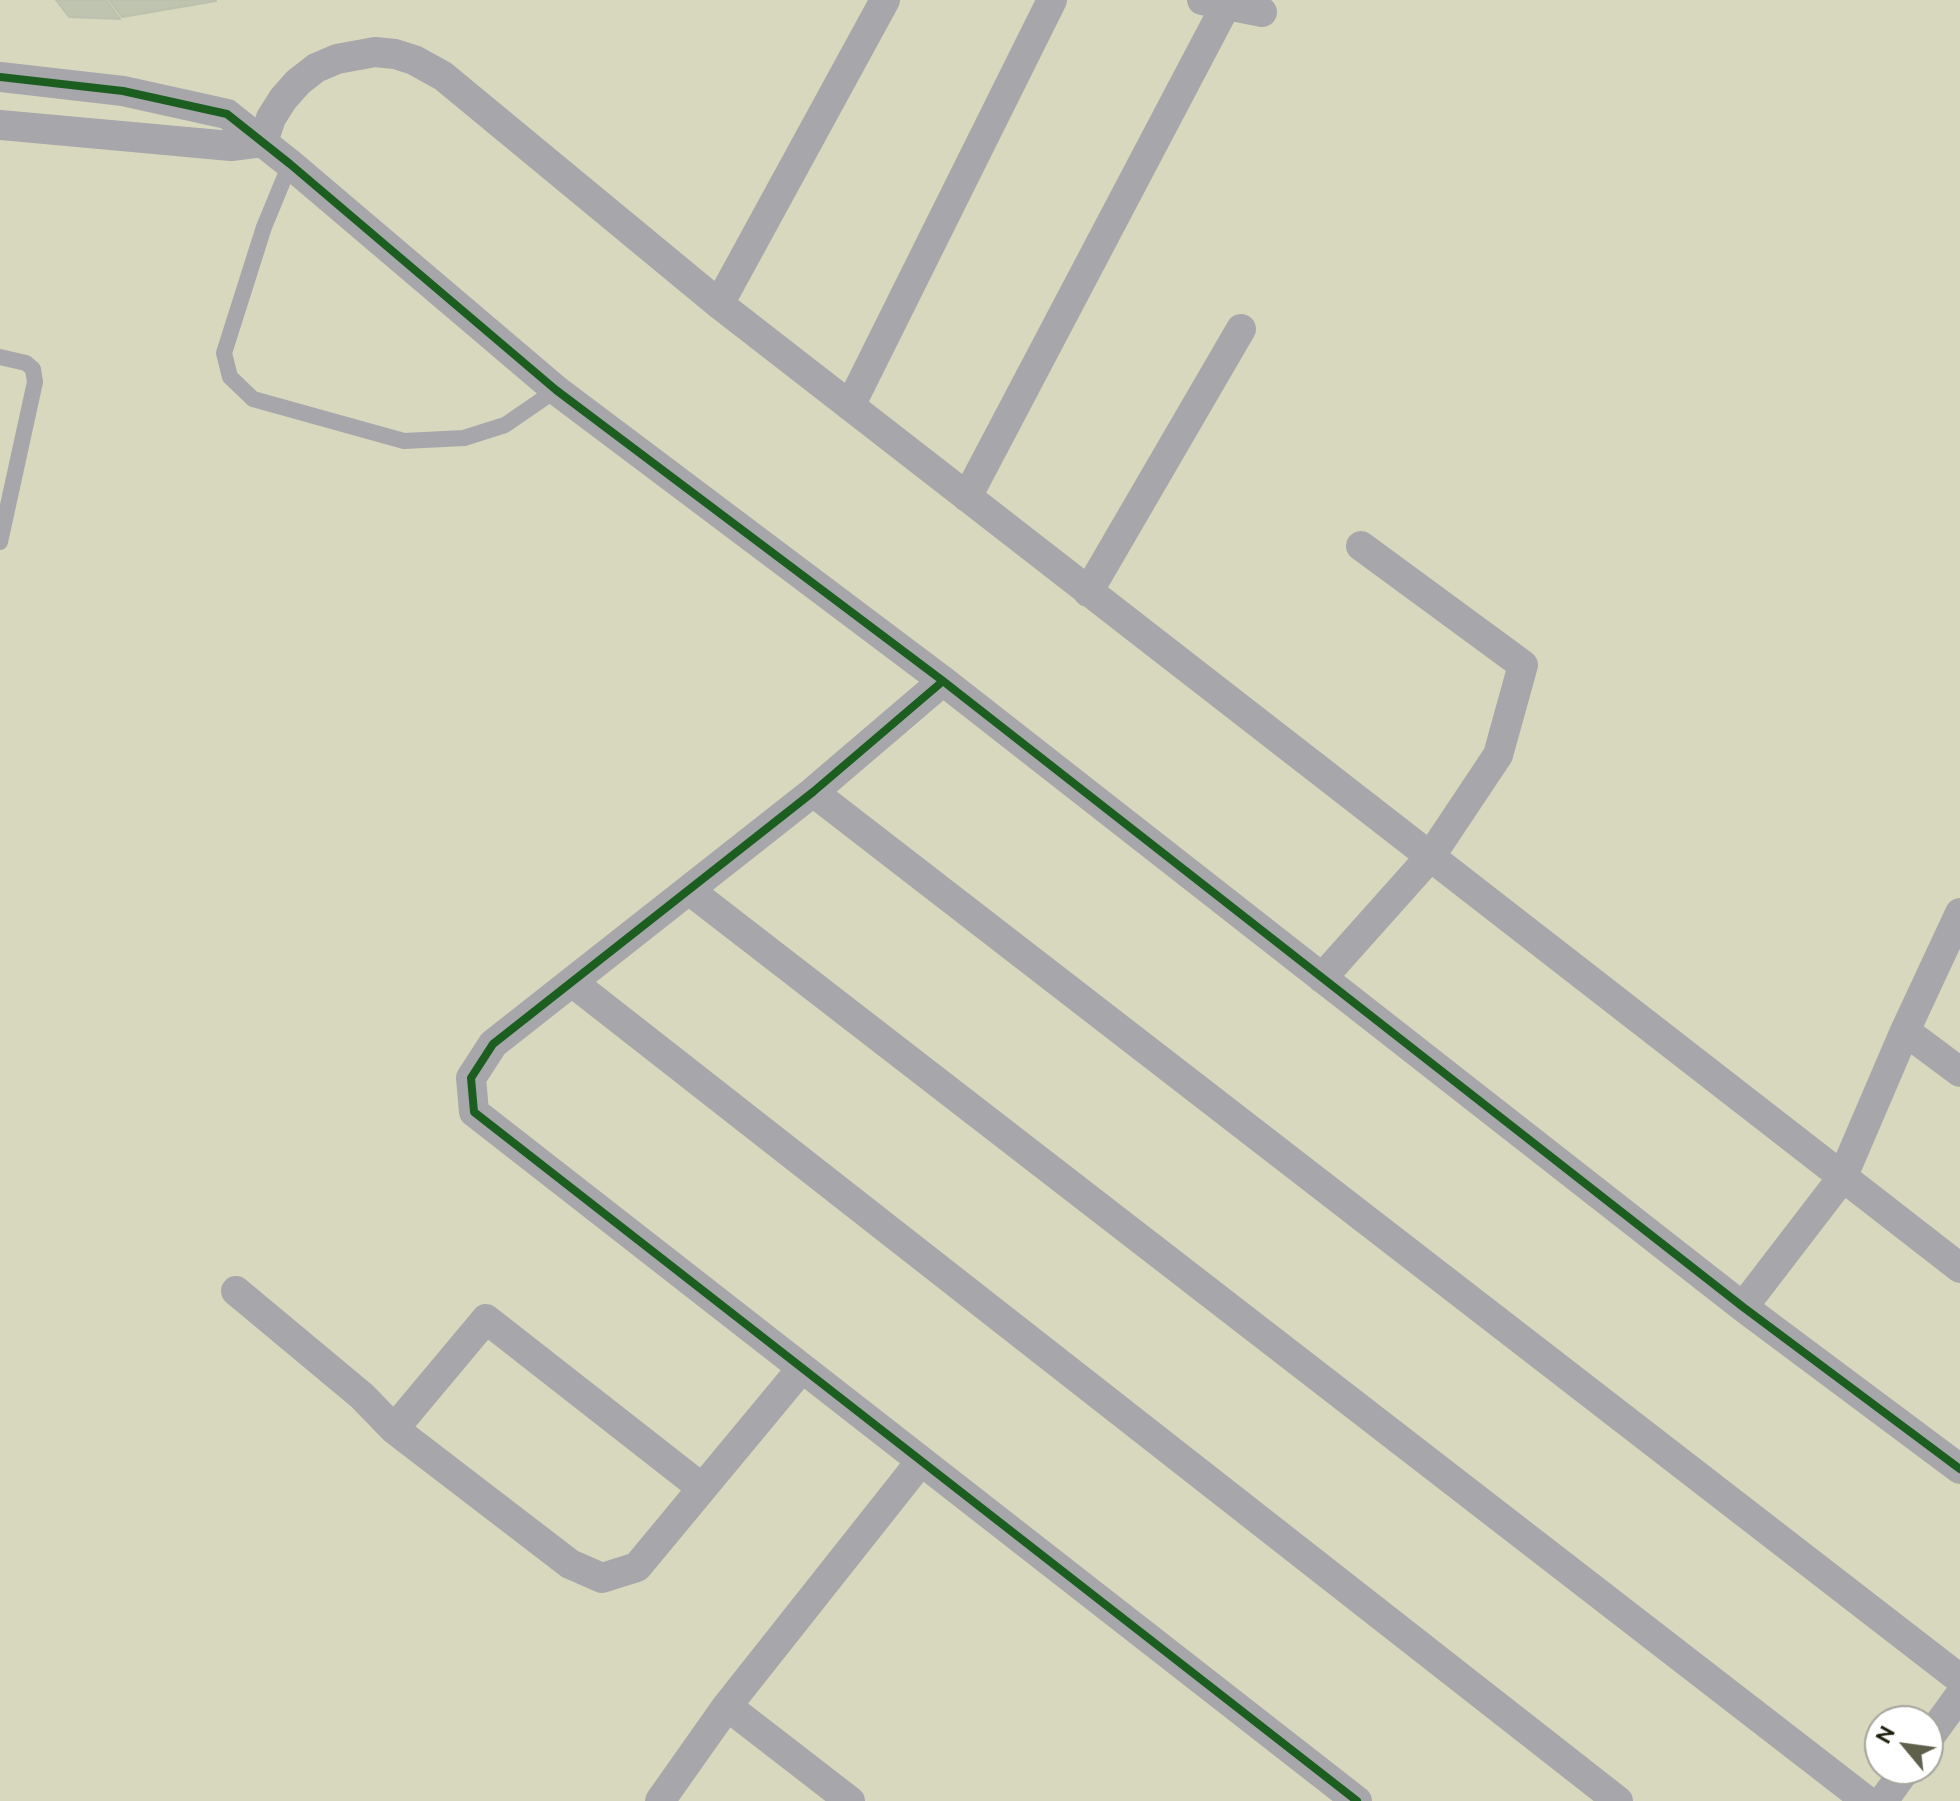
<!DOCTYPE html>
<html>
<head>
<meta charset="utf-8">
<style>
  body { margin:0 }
  #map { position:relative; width:1960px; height:1801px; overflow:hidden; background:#d7d8be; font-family:Ubuntu,sans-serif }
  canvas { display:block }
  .north { position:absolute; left:1864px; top:1705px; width:80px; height:80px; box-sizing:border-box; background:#fff; border:2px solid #a5a59e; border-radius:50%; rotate:299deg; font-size:22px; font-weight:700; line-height:32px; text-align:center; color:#1f1f0d }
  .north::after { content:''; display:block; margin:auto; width:28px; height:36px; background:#5f604b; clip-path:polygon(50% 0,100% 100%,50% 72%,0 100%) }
</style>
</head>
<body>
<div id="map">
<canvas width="1960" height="1801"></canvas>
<div class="north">N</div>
</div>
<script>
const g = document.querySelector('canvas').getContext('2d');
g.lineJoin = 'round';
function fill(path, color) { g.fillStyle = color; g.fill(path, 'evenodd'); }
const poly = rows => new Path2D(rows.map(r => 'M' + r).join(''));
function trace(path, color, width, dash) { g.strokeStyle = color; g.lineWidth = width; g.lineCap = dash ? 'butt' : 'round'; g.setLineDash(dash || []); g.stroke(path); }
const building = poly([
  [56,0,106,0,120,19,69,17,56,0],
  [109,0,215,0,216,1,122,17,109,0]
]);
const service = poly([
  [290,164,264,227,224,353,230,377,253,399,404,441,464,438,505,425,556,390],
  [0,357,26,363,33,369,35,382,0,542]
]);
const minor = poly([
  [1202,0,1262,12],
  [0,77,123,91,227,114,290,164,556,390,943,681,1743,1307,1960,1469],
  [0,125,231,146,263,142],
  [263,142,271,118,283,99,298,82,316,68,337,59,375,52,395,54,414,60,443,76,719,304,1960,1268],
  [719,304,885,0],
  [850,406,1052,0],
  [967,497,1226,5],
  [1088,592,1241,329],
  [943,681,813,792,493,1044,471,1078,474,1112,1357,1801],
  [813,792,1960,1679],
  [689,890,1867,1801],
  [1322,978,1430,857,1498,755,1523,665,1361,546],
  [572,982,1618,1801],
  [1905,1031,1960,1072],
  [236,1291,362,1396,394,1429,570,1564,602,1578,637,1567,802,1368],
  [1743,1307,1842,1178,1905,1031,1960,913],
  [394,1429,486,1319,702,1488],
  [727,1706,850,1801],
  [1928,1739,1960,1695],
  [660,1801,727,1706,921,1461],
  [1883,1801,1906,1769]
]);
const cycleway = poly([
  [0,77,123,91,227,114,290,164,556,390,943,681,1743,1307,1960,1469],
  [943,681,813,792,493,1044,471,1078,474,1112,1357,1801]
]);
fill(building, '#bfc4b0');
trace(building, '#bcc1ad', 2);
trace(service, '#a7a6aa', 16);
trace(minor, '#a7a6aa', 30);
trace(cycleway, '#1b5e20', 8);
</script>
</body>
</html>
